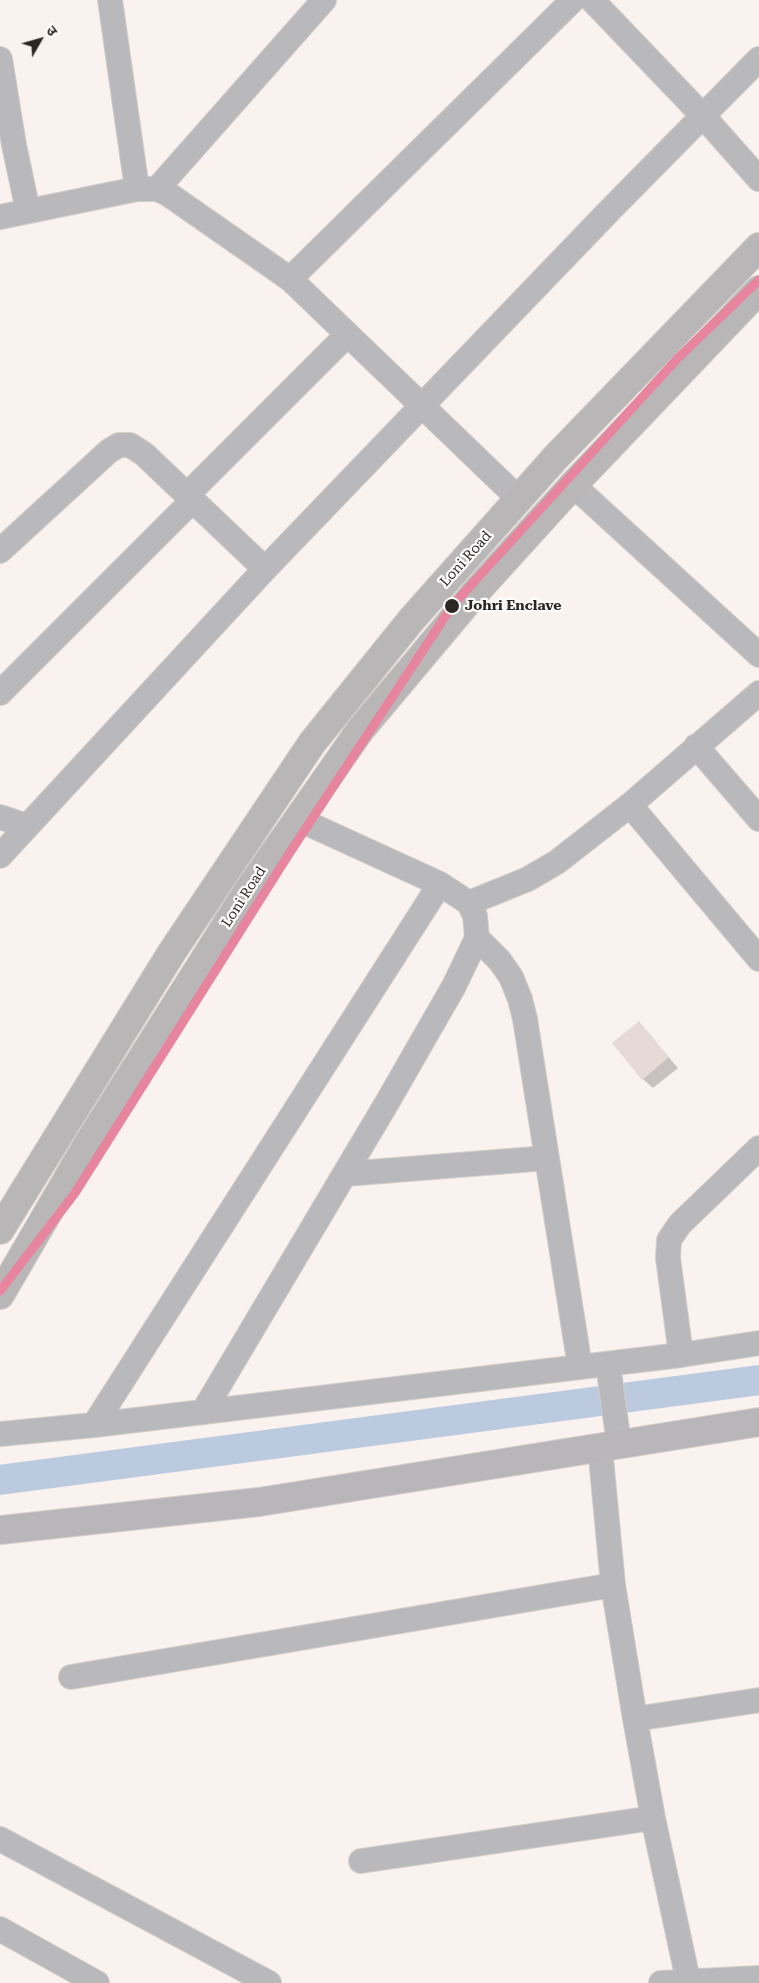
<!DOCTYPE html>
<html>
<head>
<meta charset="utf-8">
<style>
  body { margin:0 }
  #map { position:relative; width:759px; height:1983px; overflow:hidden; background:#faf2ef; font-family:"Roboto Serif","Noto Sans Devanagari",serif }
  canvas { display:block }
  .north { position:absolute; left:15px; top:15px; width:50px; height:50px; -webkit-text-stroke:4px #fff; paint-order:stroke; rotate:52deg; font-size:14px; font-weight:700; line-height:20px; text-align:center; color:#2c2725 }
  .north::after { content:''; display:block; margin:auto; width:18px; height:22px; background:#2c2725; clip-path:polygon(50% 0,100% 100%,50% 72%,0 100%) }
</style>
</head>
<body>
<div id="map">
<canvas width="759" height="1983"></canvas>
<div class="north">उ</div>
</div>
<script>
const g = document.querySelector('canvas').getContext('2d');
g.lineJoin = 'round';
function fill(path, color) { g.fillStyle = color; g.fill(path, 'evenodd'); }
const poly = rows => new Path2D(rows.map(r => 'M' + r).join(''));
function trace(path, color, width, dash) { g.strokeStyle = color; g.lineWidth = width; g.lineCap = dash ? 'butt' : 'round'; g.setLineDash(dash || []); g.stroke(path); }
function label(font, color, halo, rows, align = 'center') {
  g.font = font + ' "Roboto Serif",serif'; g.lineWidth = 4.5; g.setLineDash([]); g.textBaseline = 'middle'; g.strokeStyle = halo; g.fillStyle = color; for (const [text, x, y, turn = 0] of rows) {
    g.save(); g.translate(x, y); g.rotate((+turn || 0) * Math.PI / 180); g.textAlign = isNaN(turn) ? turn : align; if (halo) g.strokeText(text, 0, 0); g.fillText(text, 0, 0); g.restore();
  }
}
const shadow = poly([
  [639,1023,678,1068,653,1088,643,1079]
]);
const canal = poly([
  [0,1480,759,1380]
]);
const building = poly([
  [639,1021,669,1057,642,1080,612,1043]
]);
const street = poly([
  [110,0,137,189],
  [592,0,703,116,759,179],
  [0,59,14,145,28,211],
  [157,189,324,0],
  [0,217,137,189,157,189,168,194,290,279,519,499],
  [290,279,573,0],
  [573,485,759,655],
  [187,495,347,335],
  [0,551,109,451,119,445,130,445,144,454,265,569],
  [0,693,193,500],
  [696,746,759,819],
  [630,805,759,959],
  [0,817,27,826],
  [0,856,265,569,611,209,759,59],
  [469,903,528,879,557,862,630,805,759,693],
  [477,938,500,961,511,977,520,999,525,1019,580,1367],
  [345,1174,547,1158],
  [681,1355,668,1258,669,1240,680,1224,759,1148],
  [608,1364,619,1444],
  [203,1412,388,1101,454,986,477,938,475,916,469,903,440,884,298,819],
  [94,1425,440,884],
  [0,1434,94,1425,681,1355,759,1343],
  [600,1447,613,1585,635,1719,653,1818,688,1980],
  [71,1677,613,1585],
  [635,1719,759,1700],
  [0,1839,269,1983],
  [361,1861,653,1818],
  [0,1929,97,1983],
  [661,1983,759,1978]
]);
const secondary = poly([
  [0,1530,259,1502,759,1422]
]);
const highway = poly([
  [0,1230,172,952,312,743,412,619,556,457,759,247],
  [0,1295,89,1142,249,889,361,729,475,593,573,485,759,290]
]);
const metro1 = poly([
  [0,1291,75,1193,287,857,452,606,678,358,759,280]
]);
const markers = [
  [452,606,8,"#2c2725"]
];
const streetNames = [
  ["Loni Road",466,559,-48],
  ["Loni Road",244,897,-57]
];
const stopNames = [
  ["Johri Enclave",465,606]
];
fill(shadow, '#0003');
trace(canal, '#bccae0', 30);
fill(building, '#e6dad6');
trace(street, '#d4cecb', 26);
trace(secondary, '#d4cecb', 30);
trace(highway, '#d4cecb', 30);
trace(street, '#b9b8bb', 24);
trace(secondary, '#b9b6ba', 28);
trace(highway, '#b9b6b8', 28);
trace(metro1, '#e7849e', 9);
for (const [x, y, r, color] of markers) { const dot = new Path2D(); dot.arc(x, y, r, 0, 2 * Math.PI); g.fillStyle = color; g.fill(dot); trace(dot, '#fff', 2); }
label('14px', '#2c2725', '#fff', streetNames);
label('bold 14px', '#2c2725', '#fff', stopNames, 'left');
</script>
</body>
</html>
